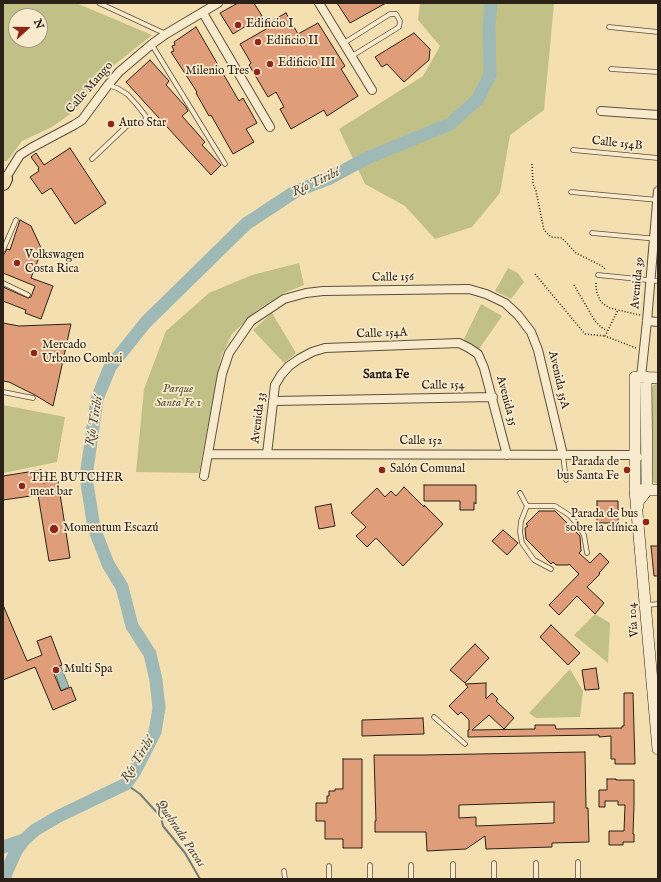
<!DOCTYPE html>
<html>
<head>
<meta charset="utf-8">
<style>
  body { margin:0 }
  #map { position:relative; width:661px; height:882px; overflow:hidden; background:#f4dfb1; font-family:"IM FELL English",serif }
  canvas { display:block }
  .frame { position:absolute; inset:0; border:4px solid #2b2119; pointer-events:none }
  .north { position:absolute; left:8px; top:8px; width:40px; height:40px; box-sizing:border-box; background:#f8eacc; border:1px solid #a69a84; border-radius:50%; rotate:69deg; font-size:11px; font-weight:700; line-height:16px; text-align:center; color:#2b2119 }
  .north::after { content:''; display:block; margin:auto; width:14px; height:18px; background:#8f2418; clip-path:polygon(50% 0,100% 100%,50% 72%,0 100%) }
</style>
</head>
<body>
<div id="map">
<canvas width="661" height="882"></canvas>
<div class="frame"></div>
<div class="north">N</div>
</div>
<script>
const g = document.querySelector('canvas').getContext('2d');
g.lineJoin = 'round';
function fill(path, color) { g.fillStyle = color; g.fill(path, 'evenodd'); }
const poly = rows => new Path2D(rows.map(r => 'M' + r).join(''));
function trace(path, color, width, dash) { g.strokeStyle = color; g.lineWidth = width; g.lineCap = dash ? 'butt' : 'round'; g.setLineDash(dash || []); g.stroke(path); }
function label(font, color, halo, rows, align = 'center') {
  g.font = font + ' "IM FELL English",serif'; g.lineWidth = 3.5; g.setLineDash([]); g.textBaseline = 'middle'; g.strokeStyle = halo; g.fillStyle = color; for (const [text, x, y, turn = 0] of rows) {
    g.save(); g.translate(x, y); g.rotate((+turn || 0) * Math.PI / 180); g.textAlign = isNaN(turn) ? turn : align; if (halo) g.strokeText(text, 0, 0); g.fillText(text, 0, 0); g.restore();
  }
}
const green = poly([
  [3,3,76,3,152,35,103,74,79,108,52,127,22,141,7,161,3,161],
  [16,16,40,16,40,40,16,40],
  [420,3,554,3,544,110,510,135,500,193,472,227,435,239,405,206,365,184,339,129,423,76,440,46,418,20],
  [299,263,304,285,282,294,257,310,232,334,221,357,199,473,136,472,144,389,166,331,209,293,252,275],
  [508,268,518,273,524,282,511,299,495,291],
  [481,304,502,316,479,349,463,341],
  [272,313,296,353,284,363,253,330],
  [658,383,658,484,654,483,651,481,651,388,654,385],
  [3,405,65,417,57,462,3,473],
  [595,614,610,623,608,663,574,635],
  [570,669,583,691,580,717,536,718,529,713]
]);
const water = poly([
  [61,667,69,687,61,690,54,669,61,667]
]);
const stream = poly([
  [126,784,140,794,161,817,163,826,185,853,200,879]
]);
const river = poly([
  [3,847,24,840],
  [5,879,6,873,16,851,24,840,35,830,59,816,126,784,135,771,155,732,159,708,156,680,150,654,132,626,122,587,108,564,94,528,86,477,97,399,110,367,146,322,246,224,296,191,328,179,367,158,450,124,478,99,490,75,489,27,491,3]
]);
const building = poly([
  [238,3,254,3,262,16,233,34,220,13,238,3],
  [337,3,386,3,350,23,337,3],
  [286,13,298,34,318,23,345,66,341,69,358,96,327,116,324,110,291,129,280,109,284,107,276,92,268,97,249,65,251,63,240,44,273,25,271,21,286,13],
  [196,27,239,101,243,98,257,123,246,129,254,142,233,154,211,115,209,116,196,93,197,92,171,52,174,51,172,46,175,45,174,42,196,27],
  [414,33,430,49,429,60,404,82,387,64,382,67,375,57,414,33],
  [150,60,169,81,166,85,186,107,188,111,182,116,205,142,202,145,221,165,211,175,126,82,150,60],
  [70,148,106,203,75,224,51,188,42,194,30,177,39,171,38,169,39,168,31,157,36,153,44,165,70,148],
  [20,220,31,226,42,250,31,278,53,286,41,319,25,313,26,310,3,301,3,287,28,298,31,297,35,286,3,273,3,256,7,249,10,250,20,220],
  [3,323,19,326,71,324,53,406,35,395,9,382,3,381,3,323],
  [41,470,43,483,58,481,70,558,49,561,38,495,3,500,3,476,41,470],
  [424,485,476,485,476,504,474,502,474,510,460,510,460,501,424,501,424,485],
  [404,487,424,507,424,505,443,524,403,566,376,538,367,547,356,536,366,527,351,513,377,488,385,497,391,491,396,496,404,487],
  [597,501,618,501,618,523,597,523,597,501],
  [331,504,335,526,319,529,315,507,331,504],
  [539,511,555,511,580,536,581,551,579,553,590,563,600,553,609,562,599,573,600,574,587,587,604,603,595,614,577,596,559,615,549,605,579,574,569,564,568,565,556,565,553,562,551,564,526,539,525,528,528,526,526,524,539,511],
  [503,530,518,543,507,555,492,541,503,530],
  [651,546,658,546,658,576,654,576,651,546],
  [3,605,27,661,42,655,37,641,51,636,62,665,52,669,61,691,71,687,76,700,53,710,35,667,3,680,3,605],
  [551,625,580,653,568,665,540,637,551,625],
  [475,644,489,658,465,683,450,670,475,644],
  [596,668,599,689,585,690,582,670,596,668],
  [486,683,486,699,492,693,498,699,496,701,514,718,504,729,489,715,472,730,535,729,535,725,555,725,556,729,622,728,622,726,624,726,624,693,633,693,635,764,615,764,615,759,611,759,611,736,599,737,599,735,468,737,468,730,469,730,469,720,461,712,458,715,449,706,468,687,465,684,486,683],
  [423,718,424,734,362,736,362,720,423,718],
  [585,752,586,808,588,808,589,842,552,843,552,847,486,849,485,836,466,849,427,851,426,832,375,832,375,821,376,821,374,755,423,755,585,752],
  [554,802,554,823,476,826,476,817,459,818,459,805,554,802],
  [343,759,362,759,362,848,343,848,343,839,325,839,325,821,316,821,316,803,327,803,327,796,329,796,329,791,335,791,335,789,343,789,343,759],
  [607,779,616,779,616,780,634,780,634,805,633,834,634,834,634,842,623,842,623,845,609,845,609,831,624,831,625,805,618,805,618,801,605,801,605,807,599,807,599,790,607,790,607,779]
]);
const path = poly([
  [532,164,533,184,536,191,544,230,551,237,562,238,576,253,602,266,606,270],
  [535,274,585,334,605,336],
  [596,283,596,287,597,293,601,302,605,305,610,308,618,310],
  [574,285,595,321,601,327,607,331],
  [636,348,605,336,618,310,640,315]
]);
const lane = poly([
  [99,3,166,34],
  [609,27,658,32],
  [344,43,390,14,396,14,400,21,399,27,352,56],
  [152,45,225,164],
  [611,69,658,72],
  [573,150,658,158],
  [92,159,131,122,143,123,146,119,145,115,137,105,127,94,117,88,108,85],
  [571,192,658,200],
  [592,233,658,239],
  [3,250,16,220],
  [598,275,658,281],
  [3,283,28,295],
  [3,392,33,398],
  [563,455,566,480],
  [520,493,527,506,555,506,569,515,577,524,584,535,587,553],
  [527,506,521,521,520,532,522,543,534,560,551,569],
  [648,605,658,604],
  [434,717,465,744],
  [536,863,536,879],
  [453,864,453,879],
  [411,865,411,879],
  [329,866,329,879],
  [284,871,285,879],
  [370,879,370,865],
  [494,879,494,863],
  [578,879,578,862]
]);
const street = poly([
  [319,3,372,90],
  [203,13,270,127],
  [601,111,658,115],
  [3,180,5,179,20,155,31,148,74,125,82,120,108,85,119,72,152,44,166,34,218,3],
  [647,321,658,322],
  [641,377,647,321,658,191],
  [274,401,493,397],
  [208,454,635,455,638,457],
  [267,454,275,385,281,375,289,366,299,359,312,352,325,348,459,343,469,348,478,354,484,368,507,455],
  [204,476,222,374,229,353,251,321,284,299,306,293,323,291,469,289,486,294,505,303,518,315,531,332,538,350,563,455]
]);
const secondary = poly([
  [658,378,635,377,635,490,658,749],
  [640,490,658,490],
  [638,506,638,502,647,490,646,377]
]);
const highway = poly([
  [3,183,5,179]
]);
const markers = [
  [238,25,4,"#8f2418"],
  [258,42,4,"#8f2418"],
  [270,64,4,"#8f2418"],
  [257,72,4,"#8f2418"],
  [111,124,4,"#8f2418"],
  [17,263,4,"#8f2418"],
  [34,353,4,"#8f2418"],
  [382,470,4,"#8f2418"],
  [627,470,4,"#8f2418"],
  [22,486,4,"#8f2418"],
  [646,522,4,"#8f2418"],
  [54,529,5,"#8f2418"],
  [56,670,4,"#8f2418"]
];
const poiNames = [
  ["Edificio I",246,25],
  ["Edificio II",266,42],
  ["Edificio III",278,64],
  ["Milenio Tres",249,72,"right"],
  ["Auto Star",119,124],
  ["Volkswagen",25,256],
  ["Costa Rica",25,270],
  ["Mercado",42,346],
  ["Urbano Combai",42,360],
  ["Parada de",619,463,"right"],
  ["bus Santa Fe",619,477,"right"],
  ["Salón Comunal",390,470],
  ["THE BUTCHER",30,479],
  ["meat bar",30,493],
  ["Parada de bus",638,515,"right"],
  ["sobre la clínica",638,529,"right"],
  ["Momentum Escazú",63,529],
  ["Multi Spa",64,670]
];
const streetNames = [
  ["Calle Mango",90,88,-49],
  ["Calle 154B",617,144,6],
  ["Calle 156",393,278,-1],
  ["Avenida 39",638,283,-85],
  ["Calle 154A",382,334,-2],
  ["Avenida 35A",558,380,77],
  ["Calle 154",443,386,-1],
  ["Avenida 35",506,401,75],
  ["Avenida 33",259,418,-83],
  ["Calle 152",421,442],
  ["Vía 104",634,620,-95]
];
const parkNames = [
  ["Parque",178,390],
  ["Santa Fe 1",178,404]
];
const waterNames = [
  ["Río Tiribí",316,183,-25],
  ["Río Tiribí",95,421,-80],
  ["Río Tiribí",138,760,-58],
  ["Quebrada Pavas",180,834,56]
];
const neighbourhoodNames = [
  ["Santa Fe",386,375]
];
fill(green, '#c1c087');
fill(water, '#9fbab6');
trace(water, '#717d77', 1);
trace(stream, '#717d77', 2);
trace(river, '#9fbab6', 13);
fill(building, '#e09d7a');
trace(building, '#2b2119', 1);
trace(lane, '#5d503f', 5.5);
trace(street, '#5d503f', 10);
trace(secondary, '#2b2119', 12);
trace(highway, '#2b2119', 16);
trace(path, '#2b2119', 1.5, [1, 2]);
trace(lane, '#f8eacc', 4);
trace(street, '#f8eacc', 8);
trace(secondary, '#f8eacc', 11);
trace(highway, '#f4dfb1', 14);
for (const [x, y, r, color] of markers) { const dot = new Path2D(); dot.arc(x, y, r, 0, 2 * Math.PI); g.fillStyle = color; g.fill(dot); trace(dot, '#f8eacc', 1.5); }
label('12px', '#2b2119', '#f8eacc', poiNames, 'left');
label('12px', '#2b2119', '#f8eacc', streetNames);
label('italic 12px', '#58513a', '#f8eacc', parkNames);
label('italic 13px', '#4e4f48', '#f8eacc', waterNames);
label('bold 13px', '#2b2119', '#f8eacc', neighbourhoodNames);
</script>
</body>
</html>
